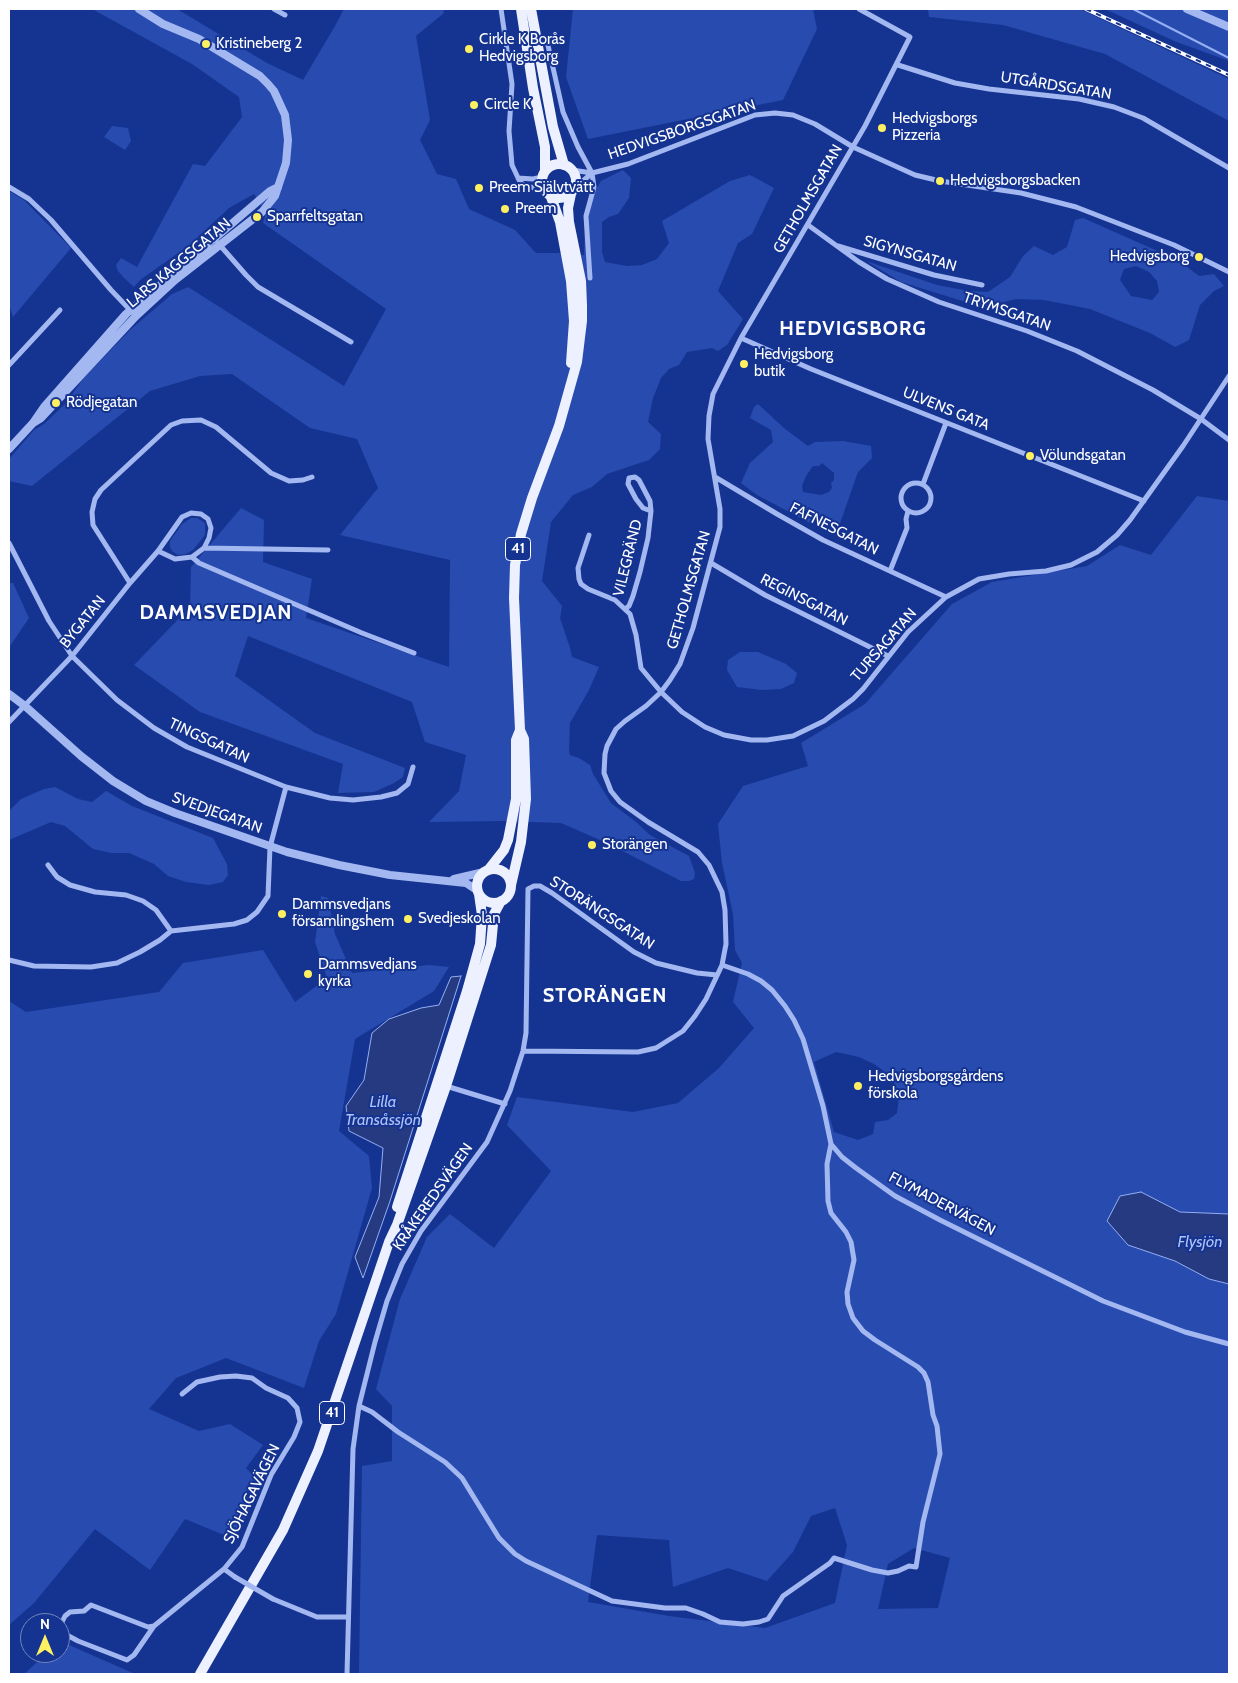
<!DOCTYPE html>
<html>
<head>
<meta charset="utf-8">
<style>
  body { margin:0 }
  #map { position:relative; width:1238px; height:1683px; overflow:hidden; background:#153491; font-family:Cabin,sans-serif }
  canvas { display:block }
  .frame { position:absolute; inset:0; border:10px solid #fff; pointer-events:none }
  .north { position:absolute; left:20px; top:1613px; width:50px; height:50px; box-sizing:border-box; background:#153491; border:1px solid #7385bd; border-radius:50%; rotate:0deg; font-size:14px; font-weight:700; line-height:20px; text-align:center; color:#fff }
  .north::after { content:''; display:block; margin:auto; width:18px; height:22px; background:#fff062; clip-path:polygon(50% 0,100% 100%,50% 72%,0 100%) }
</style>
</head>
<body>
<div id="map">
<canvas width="1238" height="1683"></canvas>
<div class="frame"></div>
<div class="north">N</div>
</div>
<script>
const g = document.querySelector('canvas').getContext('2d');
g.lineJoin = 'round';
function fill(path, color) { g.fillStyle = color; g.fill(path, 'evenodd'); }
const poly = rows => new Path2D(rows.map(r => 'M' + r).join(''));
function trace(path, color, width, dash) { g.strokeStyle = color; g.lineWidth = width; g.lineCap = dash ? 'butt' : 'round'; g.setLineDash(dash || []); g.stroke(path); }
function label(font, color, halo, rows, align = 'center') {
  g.font = font + ' Cabin,sans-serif'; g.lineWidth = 4; g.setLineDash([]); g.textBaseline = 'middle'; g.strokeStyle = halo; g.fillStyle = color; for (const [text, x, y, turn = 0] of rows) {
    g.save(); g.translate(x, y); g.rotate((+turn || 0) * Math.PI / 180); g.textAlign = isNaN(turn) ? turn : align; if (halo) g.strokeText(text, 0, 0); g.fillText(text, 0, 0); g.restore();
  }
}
const green = poly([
  [92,9,177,9,267,63,303,80,335,26,344,9,443,9,444,13,416,36,430,120,420,140,437,174,456,179,469,209,515,230,536,253,558,253,584,255,585,229,589,202,601,181,623,170,631,178,629,198,618,214,609,217,602,222,602,252,605,262,627,266,642,265,657,259,669,243,662,221,730,181,750,175,774,188,752,234,738,243,718,291,743,319,727,345,718,351,712,348,687,352,679,365,669,369,661,378,653,398,648,422,661,434,660,449,649,460,607,474,592,487,573,495,551,522,542,581,562,606,560,618,570,648,572,657,599,667,589,690,570,723,569,751,570,755,579,758,590,765,593,774,611,803,636,822,650,835,689,856,695,873,694,879,689,881,681,881,609,844,561,823,503,821,429,822,459,791,466,755,425,742,412,702,248,636,235,676,315,733,405,768,403,777,394,783,374,792,338,793,343,764,200,712,134,665,190,607,191,567,241,508,264,520,263,562,312,579,306,618,449,667,450,560,340,535,378,488,357,439,310,428,232,374,200,376,150,391,32,486,9,481,9,459,34,430,44,424,66,403,83,379,130,330,172,294,188,287,344,386,386,309,263,223,266,213,254,194,229,208,188,246,140,280,134,287,124,278,118,271,116,265,121,258,137,267,193,164,205,166,242,117,239,97,192,64],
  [573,9,813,9,817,29,783,100,588,139,566,77],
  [928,9,1080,9,1229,79,1229,121,1105,54,1003,25,929,17],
  [1105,9,1229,9,1229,61,1174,41],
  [112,126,128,128,131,141,125,150,104,137],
  [9,191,24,200,71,248,13,317,9,304],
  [1083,218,1178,260,1199,276,1214,274,1224,286,1214,291,1200,305,1189,340,1175,347,1150,333,1090,309,1044,300,1016,299,982,307,901,282,866,261,937,285,969,291,988,292,1010,277,1023,256,1034,246,1053,255,1067,247,1075,220],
  [1136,266,1149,272,1157,281,1159,292,1152,300,1131,296,1120,280,1124,269],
  [758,404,784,428,808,446,815,442,843,441,871,446,872,458,858,472,838,529,831,534,830,527,825,524,815,520,810,523,757,495,741,483,750,463,773,442,771,430,750,418,754,407],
  [822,463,834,473,834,480,831,483,832,488,829,492,821,495,803,492,802,486,806,476,813,466,819,466],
  [1197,496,1229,501,1229,1214,1180,1212,1141,1192,1175,1261,1209,1279,1229,1284,1229,1674,359,1674,362,1466,392,1461,392,1406,376,1389,400,1299,427,1237,450,1214,494,1248,551,1171,507,1125,517,1097,633,1112,678,1103,719,1068,754,1028,733,1002,742,963,735,950,733,914,722,863,718,824,743,786,808,766,801,743,865,704,952,604,992,582,1087,566,1120,545,1151,555],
  [836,1052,859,1057,874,1064,891,1076,899,1097,897,1113,888,1120,875,1122,873,1134,858,1140,834,1132,814,1062],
  [835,1508,847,1545,835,1603,765,1628,669,1616,588,1602,597,1535,669,1540,673,1587,728,1568,767,1581,793,1552,811,1516],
  [914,1548,950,1558,938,1608,878,1609,888,1564],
  [191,518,197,518,205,523,205,535,193,550,186,554,178,555,172,551,170,547,170,541,182,524],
  [9,583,13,583,29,618,10,646,9,645],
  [740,652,758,652,786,664,797,673,794,683,781,689,762,690,737,687,727,670,728,660],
  [55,787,78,799,92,802,106,791,132,806,213,838,227,864,228,875,223,882,209,885,186,882,168,876,154,864,129,853,111,853,93,849,65,826,51,822,9,840,9,813,11,809,21,799,44,789],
  [321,896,328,898,335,934,352,973,429,965,449,967,434,991,355,1039,339,1131,369,1156,372,1188,336,1314,319,1341,304,1388,226,1358,176,1378,149,1409,199,1431,230,1424,263,1445,246,1468,261,1483,236,1540,185,1519,150,1570,95,1529,34,1603,9,1625,9,1001,26,1012,159,992,183,963,263,950,295,1002,327,978,315,942],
  [60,1641,135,1674,24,1674,47,1653,60,1653]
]);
const water = poly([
  [461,976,390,1201,363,1278,355,1257,379,1197,383,1148,349,1131,346,1106,364,1080,372,1033,389,1019,421,1008,439,1005,451,977,461,976],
  [1141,1192,1180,1212,1229,1214,1229,1284,1209,1279,1175,1261,1128,1245,1107,1221,1120,1196,1141,1192]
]);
const stream = poly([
  [1133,9,1229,58]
]);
const minor = poly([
  [274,9,285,15],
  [501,9,512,84,509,131,512,165,520,182,525,186,544,190],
  [547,41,563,112,578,147,592,173,594,187,586,216,590,278],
  [898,65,955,83,989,89,1079,99,1114,107,1143,118,1229,168],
  [572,170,592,173,628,164,755,115,775,113,793,115,815,124,853,147,915,175,940,181,1021,193,1076,207,1174,245,1229,272],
  [518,178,533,179,542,177],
  [9,187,29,199,51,220,111,290,132,312],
  [576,187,592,173],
  [808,225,859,262,887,279,939,302,1027,331,1077,351,1153,390,1201,419,1229,440],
  [218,243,246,275,258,287,351,342],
  [838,246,934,275,982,285],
  [741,338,811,369,1144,501],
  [9,365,60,310],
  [715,477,777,514,823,540,946,597],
  '901 498a15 15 0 1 1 30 0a15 15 0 1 1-30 0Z',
  [923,484,946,423],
  [589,535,578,568,579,579,581,584,588,589,615,600,630,614,636,635,641,668,661,692,682,712,705,727,724,735,751,740,767,740,793,736,824,721,853,699,863,689,908,632,946,597,979,579,1009,574,1046,571,1071,565,1097,552,1117,535,1130,520,1183,446,1229,376],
  [9,543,49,621,72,656,117,700,154,728,187,747,286,787,330,798,353,800,381,797,397,793,408,784,413,767],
  [204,548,328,550],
  [192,557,199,563,362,633,414,653],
  [711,563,765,595,888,656],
  [890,571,907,528,906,519,908,511],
  [130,583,93,525,92,512,95,499,101,490,171,425,182,421,201,420,216,427,271,473,289,481,303,480,312,477],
  [625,609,629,606,633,596,640,572,648,538,651,511,650,501,639,480,635,477,629,478,628,484,636,499,643,508,651,511],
  [9,722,72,656,130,583,158,551,182,517,191,513,201,514,208,519,211,528,209,538,204,548,192,557,175,559,158,551],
  [48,865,57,877,70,885,95,892,126,895,143,901,156,910,171,931],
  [9,960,34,966,91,967,117,963,140,952,160,940,171,931,234,924,247,920,257,912,268,896,270,847,286,787],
  [722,965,748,974,761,981,772,990,785,1006,794,1020,803,1039,823,1106,831,1144,842,1157,856,1168,895,1196,940,1220,1103,1301,1185,1332,1229,1344],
  [523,1051,638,1052,656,1048,683,1031,695,1016,706,999,722,965,726,944,725,910,722,892,709,865,698,852,648,822,620,802,611,791,604,773,605,754,607,746,616,729,625,721,646,706,661,692,670,680,680,664,693,628,720,527,720,509,708,439,709,416,713,394,741,338,865,126,910,37,859,9],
  [446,1086,505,1104],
  [359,1406,372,1412,398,1432,445,1462,462,1478,499,1538,515,1554,526,1561,612,1601,665,1608,686,1608,703,1614,720,1622,743,1624,759,1622,768,1619,783,1596,830,1563,834,1558,872,1570,888,1573,898,1571,909,1566,916,1567,923,1522,940,1454,937,1426,933,1415,928,1382,924,1373,918,1367,875,1340,863,1331,853,1318,848,1304,847,1292,854,1260,851,1242,846,1232,831,1213,828,1201,827,1164,831,1144],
  [224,1569,235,1577],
  [273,1599,317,1617,348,1617],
  [154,1626,148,1627,91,1605,84,1611,70,1612,65,1616,61,1624,65,1634,78,1641,127,1660,134,1655,154,1626,224,1569,242,1547,271,1475,294,1437,300,1422,297,1408,288,1398,266,1388,252,1378,236,1376,220,1377,197,1382,182,1394],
  [347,1674,353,1449,359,1406,375,1342,387,1301,402,1264,421,1231,487,1142,510,1091,523,1051,526,1033,528,889,534,886,540,886,552,893,634,952,656,963,697,973,717,975]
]);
const tertiary = poly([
  [1187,9,1229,27],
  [33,423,41,418,136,316,175,280,262,212,275,196,286,163,288,140,285,115,274,91,268,84,260,76,199,39,163,24,139,9],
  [9,449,33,423,44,407,126,314,270,191,278,187],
  [9,694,25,706,81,756,113,781,146,801,175,813,287,852,339,865,390,875,466,883,478,891],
  [454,879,484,872]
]);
const primary = poly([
  [521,9,533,88,545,147,545,171],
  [531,9,553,127,564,165],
  '542 181a17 17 0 1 1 34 0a17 17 0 1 1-34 0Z',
  [551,197,560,222,571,281,574,321,571,363],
  [489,869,504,850,508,840,516,799,516,740,520,730],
  '477 886a17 17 0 1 1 34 0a17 17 0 1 1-34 0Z',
  [511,885,521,842,526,799,524,739,520,730,514,598,515,565,521,534,532,498,559,426,577,362,582,321,582,305,581,281,569,222,568,208,571,194],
  [397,1207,467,991,480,944,482,915,479,894],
  [200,1674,283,1530,318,1451,389,1242,397,1225,446,1086,491,945,494,914,501,901]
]);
const rail = poly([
  [1086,9,1229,75]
]);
const minorBridge = poly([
  [235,1577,273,1599]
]);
const markers = [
  [206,44,5,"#fff062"],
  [469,49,5,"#fff062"],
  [474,105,5,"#fff062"],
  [882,128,5,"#fff062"],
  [940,181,5,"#fff062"],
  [479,188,5,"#fff062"],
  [505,209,5,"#fff062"],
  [257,217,5,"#fff062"],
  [1199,257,5,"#fff062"],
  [744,364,5,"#fff062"],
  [56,403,5,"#fff062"],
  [1030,456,5,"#fff062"],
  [592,845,5,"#fff062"],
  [282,914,5,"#fff062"],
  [408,919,5,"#fff062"],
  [308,974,5,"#fff062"],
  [858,1086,5,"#fff062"]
];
const shields = [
  [518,549,25],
  [332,1413,25]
];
const shieldNames = [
  ["41",518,549],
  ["41",332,1413]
];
const poiNames = [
  ["Cirkle K Borås",479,40],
  ["Hedvigsborg",479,57],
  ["Kristineberg 2",216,44],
  ["Circle K",484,105],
  ["Hedvigsborgs",892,119],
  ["Pizzeria",892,136],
  ["Hedvigsborgsbacken",950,181],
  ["Preem Självtvätt",489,188],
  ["Preem",515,209],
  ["Sparrfeltsgatan",267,217],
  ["Hedvigsborg",1189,257,"right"],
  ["Hedvigsborg",754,355],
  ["butik",754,372],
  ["Rödjegatan",66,403],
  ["Völundsgatan",1040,456],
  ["Storängen",602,845],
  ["Dammsvedjans",292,905],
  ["församlingshem",292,922],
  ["Svedjeskolan",418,919],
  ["Dammsvedjans",318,965],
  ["kyrka",318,982],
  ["Hedvigsborgsgårdens",868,1077],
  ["förskola",868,1094]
];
const streetNames = [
  ["UTGÅRDSGATAN",1056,86,9],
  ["HEDVIGSBORGSGATAN",682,130,-19],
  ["GETHOLMSGATAN",808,199,-60],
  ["SIGYNSGATAN",910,254,16],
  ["LARS KAGGSGATAN",179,263,-40],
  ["TRYMSGATAN",1007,312,19],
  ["ULVENS GATA",946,409,22],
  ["FAFNESGATAN",834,529,27],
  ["VILEGRÄND",628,558,-76],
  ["GETHOLMSGATAN",689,590,-74],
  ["REGINSGATAN",804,600,27],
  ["BYGATAN",83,622,-51],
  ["TURSAGATAN",884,645,-49],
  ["TINGSGATAN",209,741,25],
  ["SVEDJEGATAN",217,813,20],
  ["STORÄNGSGATAN",602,913,33],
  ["KRÅKEREDSVÄGEN",433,1197,-55],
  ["FLYMADERVÄGEN",942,1204,28],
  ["SJÖHAGAVÄGEN",252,1494,-64]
];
const waterNames = [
  ["Lilla",383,1102],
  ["Transåssjön",383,1120],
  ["Flysjön",1200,1242]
];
const districtNames = [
  ["HEDVIGSBORG",853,329],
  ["DAMMSVEDJAN",216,613],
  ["STORÄNGEN",605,996]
];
fill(green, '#284bb0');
fill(water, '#253a81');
trace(water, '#95aff3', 1);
trace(stream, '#95aff3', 2);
trace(minor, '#a3b7f1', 5);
trace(tertiary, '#a3b7f1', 8);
trace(primary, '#ecf0ff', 10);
trace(rail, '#fff', 4);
trace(rail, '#153491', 2, [5.5]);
trace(minorBridge, '#a3b7f1', 5);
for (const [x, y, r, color] of markers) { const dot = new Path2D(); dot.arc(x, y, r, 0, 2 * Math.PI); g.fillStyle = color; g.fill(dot); trace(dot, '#153491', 2); }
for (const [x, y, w] of shields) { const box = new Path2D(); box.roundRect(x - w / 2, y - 11.5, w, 23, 4); g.fillStyle = '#153491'; g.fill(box); trace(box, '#fff', 1); }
label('bold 14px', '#fff', null, shieldNames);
label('15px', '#fff', '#153491', poiNames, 'left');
label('15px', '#fff', '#153491', streetNames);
label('italic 16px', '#afc2f8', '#153491', waterNames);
g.letterSpacing = '1px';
label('bold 20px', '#fff', '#153491', districtNames);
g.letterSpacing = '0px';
</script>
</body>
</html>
